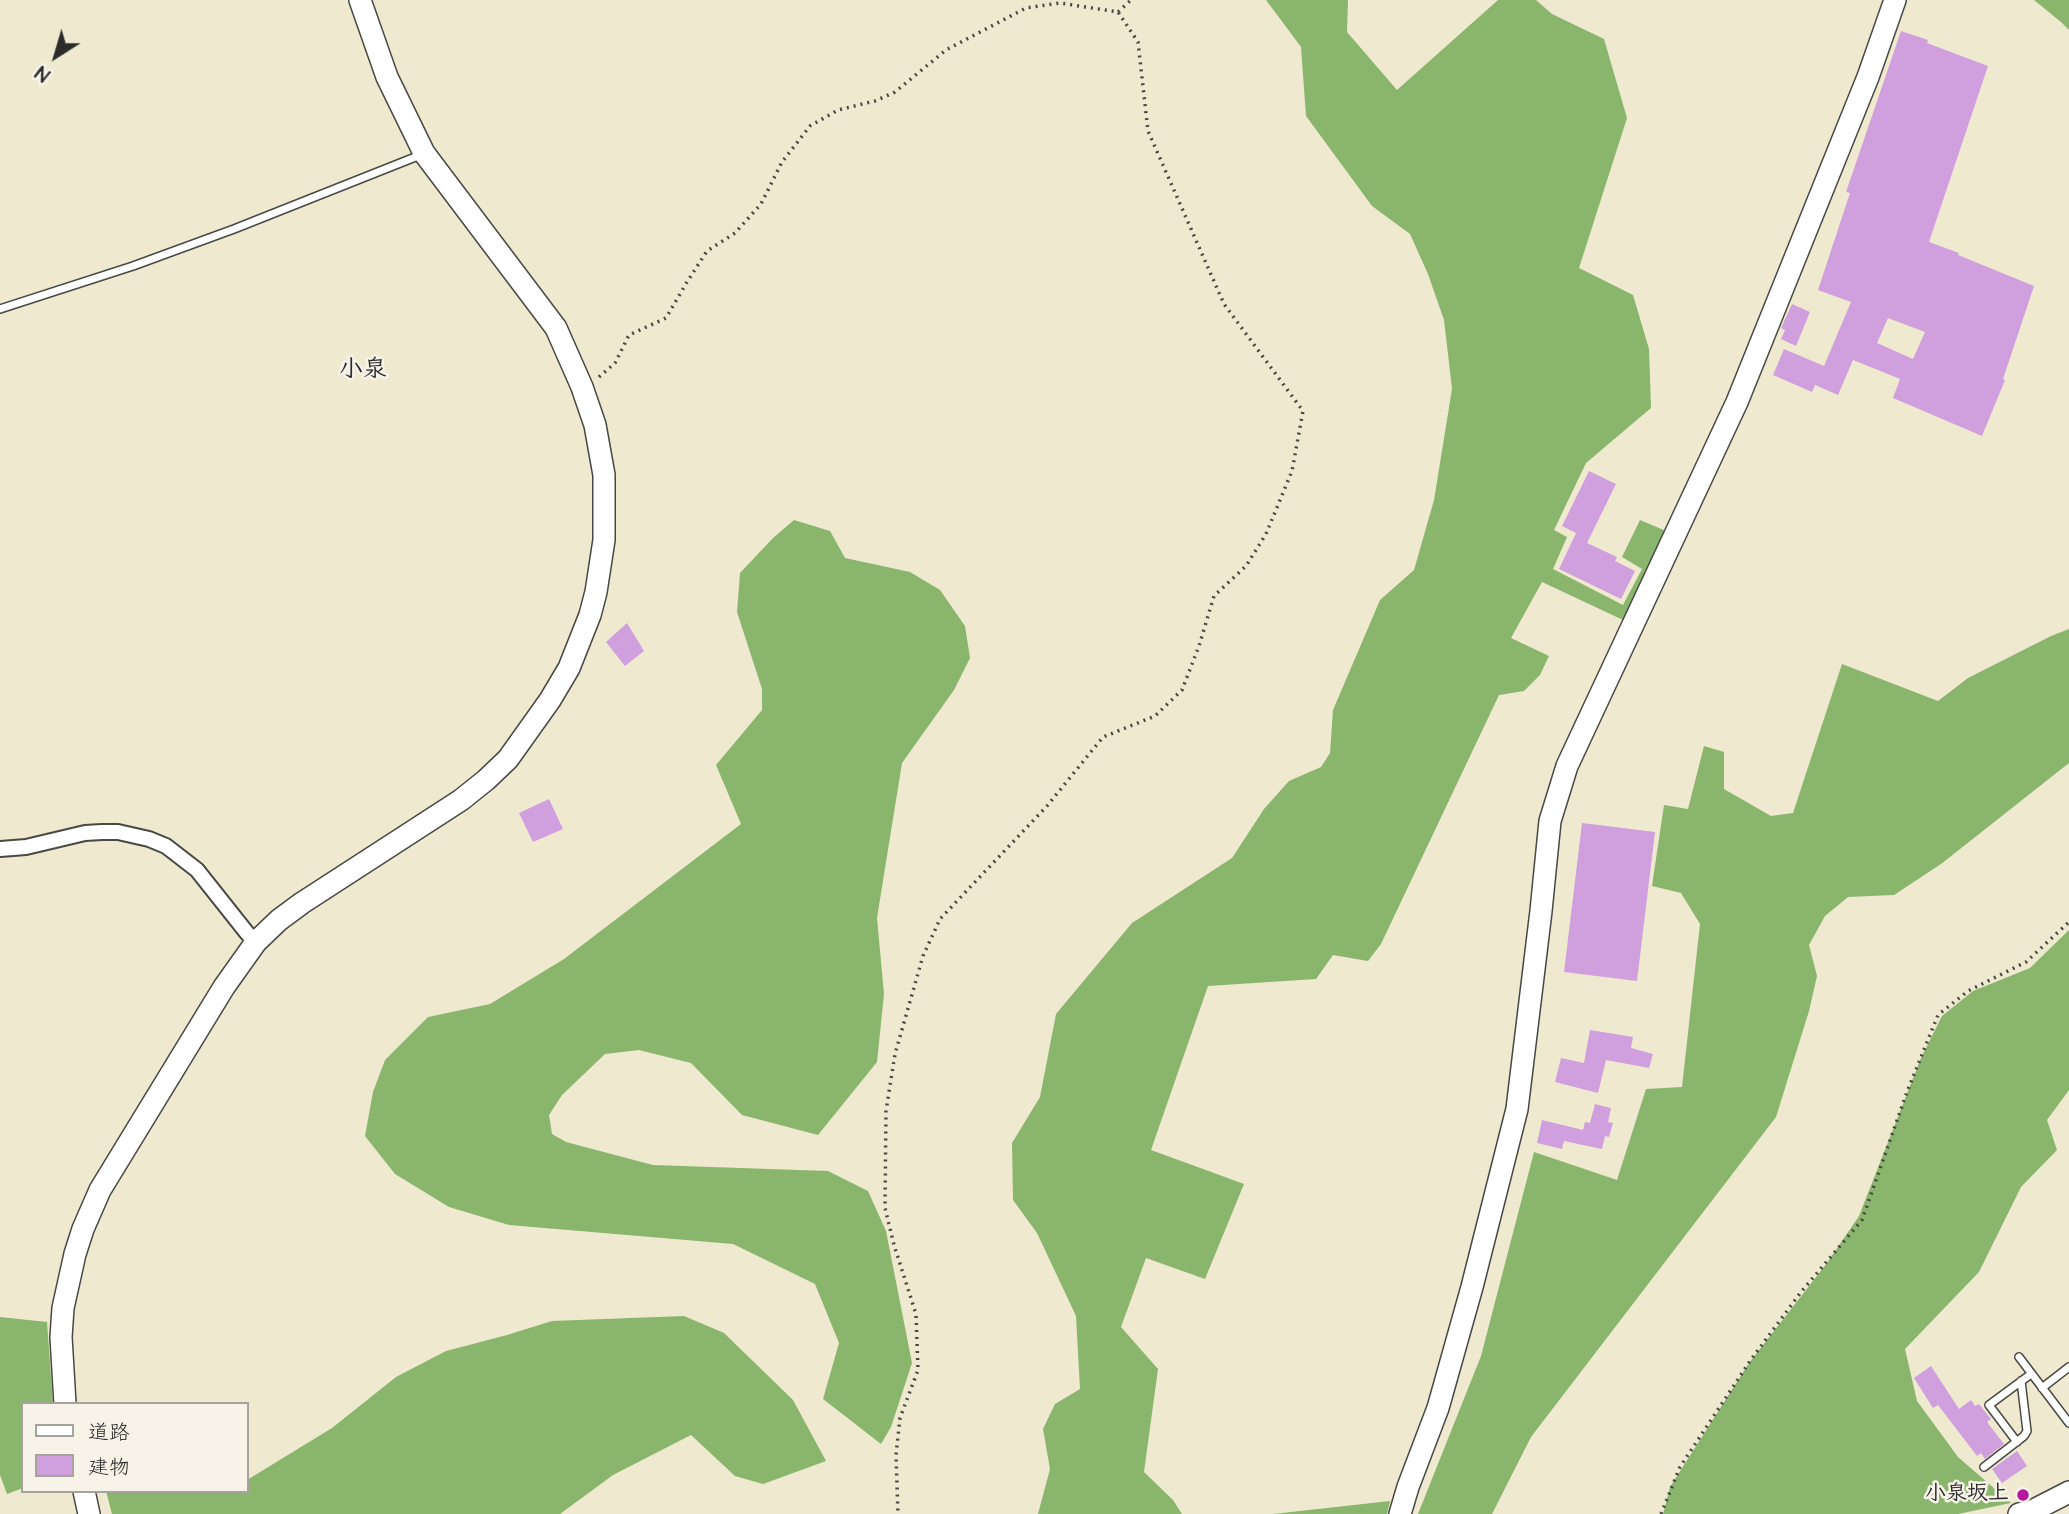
<!DOCTYPE html>
<html>
<head>
<meta charset="utf-8">
<style>
  body { margin:0 }
  #map { position:relative; width:2069px; height:1514px; overflow:hidden; background:#efe9d0; font-family:"Architects Daughter","Klee One",sans-serif }
  canvas { display:block }
  .legend { position:absolute; left:21px; top:1402px; width:228px; height:91px; box-sizing:border-box; background:#f7f3e8; border:2px solid #a5a39c; margin:0; padding:9px 12px; list-style:none; font-size:21px; color:#2b2b2b }
  .legend li { display:flex; align-items:center; gap:14px; height:35px }
  .legend b { width:35px; border:2px solid #a5a39c }
  .north { position:absolute; left:21px; top:21px; width:70px; height:70px; -webkit-text-stroke:5px #f7f3e8; paint-order:stroke; rotate:217deg; font-size:19px; font-weight:700; line-height:28px; text-align:center; color:#2b2b2b }
  .north::after { content:''; display:block; margin:auto; width:24px; height:32px; background:#2b2b2b; clip-path:polygon(50% 0,100% 100%,50% 72%,0 100%) }
</style>
</head>
<body>
<div id="map">
<canvas width="2069" height="1514"></canvas>
<ul class="legend">
<li><b style="height:9px;background:#fff"></b>道路</li>
<li><b style="height:19px;background:#cfa0dd"></b>建物</li>
</ul>
<div class="north">N</div>
</div>
<script>
const g = document.querySelector('canvas').getContext('2d');
g.lineJoin = 'round';
function fill(path, color) { g.fillStyle = color; g.fill(path, 'evenodd'); }
const poly = rows => new Path2D(rows.map(r => 'M' + r).join(''));
function trace(path, color, width, dash) { g.strokeStyle = color; g.lineWidth = width; g.lineCap = dash ? 'butt' : 'round'; g.setLineDash(dash || []); g.stroke(path); }
function label(font, color, halo, rows, align = 'center') {
  g.font = font + ' "Architects Daughter","Klee One",sans-serif'; g.lineWidth = 5; g.setLineDash([]); g.textBaseline = 'middle'; g.strokeStyle = halo; g.fillStyle = color; for (const [text, x, y, turn = 0] of rows) {
    g.save(); g.translate(x, y); g.rotate((+turn || 0) * Math.PI / 180); g.textAlign = isNaN(turn) ? turn : align; if (halo) g.strokeText(text, 0, 0); g.fillText(text, 0, 0); g.restore();
  }
}
const forest = poly([
  [1266,0,1348,0,1347,32,1397,90,1498,0,1536,0,1552,14,1604,39,1627,118,1579,268,1633,295,1649,349,1651,408,1586,463,1554,530,1567,537,1553,569,1623,605,1642,569,1622,557,1640,520,1666,531,1623,620,1542,582,1511,638,1549,656,1540,675,1524,691,1499,695,1381,944,1368,961,1333,955,1316,979,1208,986,1151,1150,1244,1184,1205,1279,1146,1258,1121,1327,1158,1369,1144,1472,1173,1500,1182,1514,1038,1514,1050,1469,1043,1429,1055,1404,1080,1389,1076,1316,1037,1233,1013,1200,1012,1143,1040,1097,1056,1014,1132,923,1232,858,1264,809,1289,781,1321,767,1330,753,1333,710,1380,600,1414,570,1434,500,1452,389,1444,320,1428,274,1410,234,1372,206,1306,116,1301,47],
  [2034,0,2069,0,2069,30,2061,22],
  [794,520,830,531,845,558,910,572,940,590,965,626,970,658,954,690,902,763,877,918,884,994,877,1062,818,1135,742,1115,691,1063,639,1050,605,1054,562,1095,549,1115,552,1134,566,1142,653,1165,828,1171,868,1191,886,1231,912,1363,891,1427,881,1444,823,1399,839,1343,815,1284,733,1244,509,1225,449,1207,395,1174,365,1136,373,1092,385,1060,428,1017,490,1004,564,959,741,824,716,765,762,710,762,689,737,612,740,573,773,538],
  [2069,629,2069,763,1941,864,1894,895,1848,897,1825,916,1809,945,1817,976,1809,1011,1776,1117,1531,1437,1492,1514,1418,1514,1481,1356,1534,1152,1617,1180,1646,1089,1682,1087,1700,924,1681,893,1652,886,1664,805,1688,809,1704,746,1724,752,1724,789,1771,816,1793,813,1842,664,1938,701,1968,678,2051,636],
  [2069,930,2069,1090,2047,1120,2057,1150,2021,1187,1979,1272,1905,1349,1917,1401,1958,1457,2011,1503,1958,1514,1663,1514,1670,1487,1749,1363,1827,1263,1859,1216,1921,1058,1942,1016,1973,991,2030,968],
  [684,1316,724,1333,793,1400,826,1461,763,1484,735,1476,691,1435,613,1475,560,1514,112,1514,106,1491,247,1491,247,1480,332,1428,396,1377,446,1351,507,1335,552,1321],
  [0,1317,47,1322,53,1404,23,1404,23,1488,7,1494,0,1475],
  [1390,1501,1387,1514,1273,1514]
]);
const building = poly([
  [1901,31,1928,40,1927,43,1988,66,1929,242,1959,253,1958,255,2034,286,2003,379,2005,380,1982,436,1893,398,1900,379,1853,360,1838,395,1815,385,1812,392,1773,375,1784,349,1824,366,1851,302,1818,290,1850,193,1846,192],
  [1888,318,1925,332,1913,359,1877,343],
  [1792,304,1810,312,1796,346,1781,339,1785,330,1781,328],
  [1589,471,1616,484,1587,543,1617,557,1615,561,1635,571,1621,599,1559,569,1576,533,1562,526],
  [627,623,644,651,625,666,606,642],
  [549,799,563,829,533,842,519,813],
  [1582,823,1655,832,1637,981,1564,972],
  [1590,1030,1633,1037,1631,1048,1653,1054,1649,1068,1606,1060,1598,1093,1555,1082,1561,1058,1584,1063],
  [1595,1104,1611,1108,1608,1122,1613,1123,1609,1137,1605,1136,1602,1149,1564,1141,1562,1149,1537,1143,1542,1120,1583,1130,1585,1122,1590,1123],
  [1931,1366,1959,1409,1971,1400,1975,1406,1979,1404,1991,1419,1987,1422,2004,1444,1985,1459,1981,1453,1977,1456,1938,1405,1933,1408,1914,1378],
  [2017,1451,2027,1466,2002,1483,1992,1469]
]);
const path = poly([
  [1118,12,1131,0],
  [599,377,615,363,629,335,666,318,687,282,707,251,735,233,761,204,782,162,810,126,838,110,875,101,895,92,946,50,1026,8,1060,3,1118,12,1138,42,1148,131,1224,304,1303,411,1292,471,1266,534,1246,566,1214,596,1199,646,1182,690,1155,716,1103,737,1047,806,940,919,923,956,895,1054,886,1111,885,1208,894,1245,916,1314,918,1370,900,1418,896,1455,898,1514],
  [1661,1514,1680,1467,1750,1361,1801,1292,1862,1220,1907,1092,1938,1015,1968,991,2026,962,2069,922]
]);
const lane = poly([
  [0,309,133,266,234,229,423,154],
  [2019,1357,2069,1423],
  [2042,1388,2069,1367],
  [2017,1442,1989,1405,2031,1374],
  [1984,1467,2024,1436,2027,1431,2021,1381]
]);
const street = poly([
  [0,849,26,847,85,833,102,832,118,832,149,839,166,846,197,870,247,933,256,942]
]);
const secondary = poly([
  [65,1404,61,1337,63,1308,75,1254,83,1229,100,1190,224,987,256,942,279,920,302,903,461,800,486,780,508,759,550,700,569,668,590,615,596,592,604,540,604,475,595,425,582,387,556,328,424,153,387,77,360,0],
  [84,1491,89,1514],
  [1400,1514,1408,1487,1438,1408,1472,1287,1517,1109,1541,911,1550,821,1567,766,1737,402,1868,77,1895,0],
  [2019,1514,2032,1511,2069,1492]
]);
const markers = [
  [2023,1495,7,"#b5179e"]
];
const poiNames = [
  ["小泉坂上",2009,1495]
];
const quarterNames = [
  ["小泉",363,371]
];
fill(forest, '#8ab56c');
fill(building, '#cfa0dd');
trace(lane, '#484844', 10);
trace(street, '#484844', 18);
trace(secondary, '#484844', 24);
trace(path, '#484844', 3.5, [2, 5]);
trace(lane, '#fff', 7);
trace(street, '#fff', 14);
trace(secondary, '#fff', 21);
for (const [x, y, r, color] of markers) { const dot = new Path2D(); dot.arc(x, y, r, 0, 2 * Math.PI); g.fillStyle = color; g.fill(dot); trace(dot, '#f7f3e8', 2.5); }
label('bold 21px', '#2b2b2b', '#f7f3e8', poiNames, 'right');
label('bold 24px', '#2b2b2b', '#f7f3e8', quarterNames);
</script>
</body>
</html>
